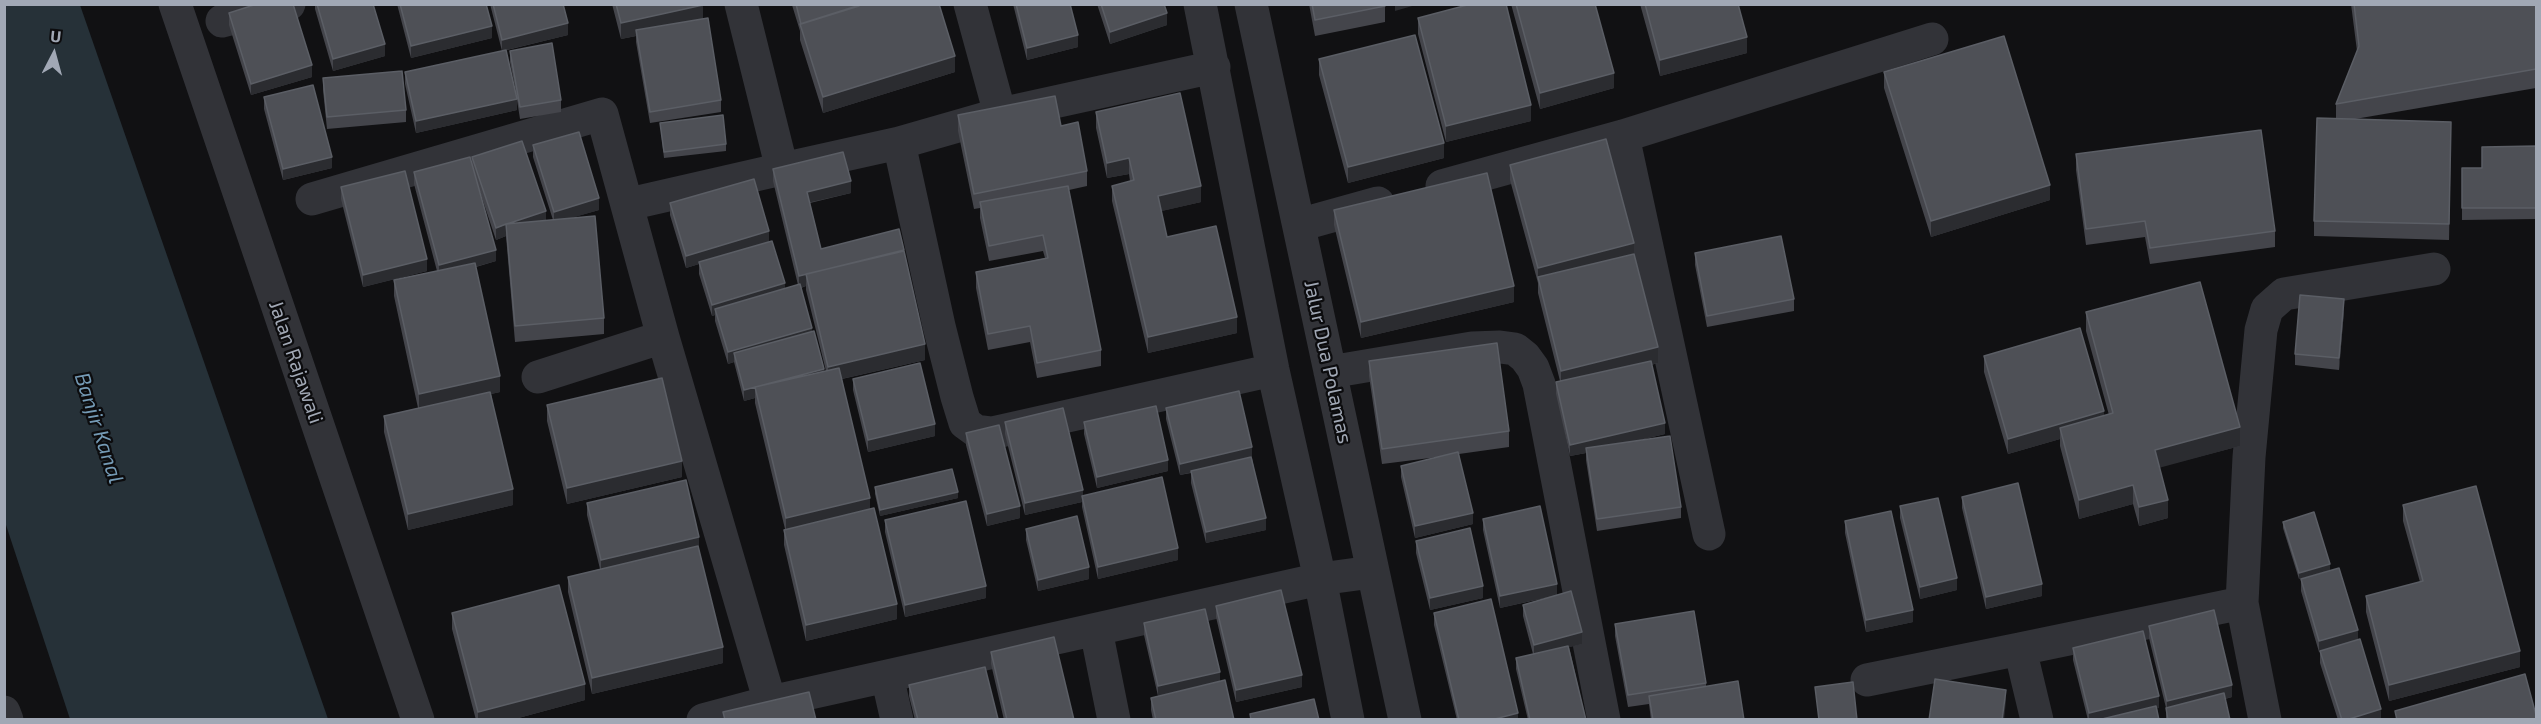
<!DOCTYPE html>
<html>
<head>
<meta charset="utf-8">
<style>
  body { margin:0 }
  #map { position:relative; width:2541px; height:724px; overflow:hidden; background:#111113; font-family:"Exo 2",sans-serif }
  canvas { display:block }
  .frame { position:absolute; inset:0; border:6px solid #a1a8b5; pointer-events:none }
  .north { position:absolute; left:24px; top:24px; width:60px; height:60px; -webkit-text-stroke:4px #0c0c0e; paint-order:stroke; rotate:6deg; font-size:16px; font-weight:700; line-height:24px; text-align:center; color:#a1a8b5 }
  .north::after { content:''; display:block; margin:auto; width:21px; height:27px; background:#a1a8b5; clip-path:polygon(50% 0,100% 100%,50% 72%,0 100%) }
</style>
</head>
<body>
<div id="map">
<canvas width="2541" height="724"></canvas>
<div class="frame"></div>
<div class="north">U</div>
</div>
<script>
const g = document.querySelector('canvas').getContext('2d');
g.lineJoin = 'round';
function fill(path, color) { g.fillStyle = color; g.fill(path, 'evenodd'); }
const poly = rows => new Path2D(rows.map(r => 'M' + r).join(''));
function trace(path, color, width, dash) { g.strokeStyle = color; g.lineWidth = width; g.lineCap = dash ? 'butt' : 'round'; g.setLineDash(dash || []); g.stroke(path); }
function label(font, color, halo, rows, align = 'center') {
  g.font = font + ' "Exo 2",sans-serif'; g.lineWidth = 4.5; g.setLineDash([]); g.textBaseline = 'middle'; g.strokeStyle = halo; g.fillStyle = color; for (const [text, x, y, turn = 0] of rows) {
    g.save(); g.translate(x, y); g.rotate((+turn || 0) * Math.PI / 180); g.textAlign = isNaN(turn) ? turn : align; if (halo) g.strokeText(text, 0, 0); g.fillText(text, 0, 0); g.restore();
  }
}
const water = poly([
  [4,5,80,5,328,719,70,719,5,522]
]);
const minor = poly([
  [175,4,418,720],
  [741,4,782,169,899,143,1000,114,1214,67],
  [970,4,1000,114],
  [1200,4,1273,370,1320,579,1348,720],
  [1251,4,1405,720],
  [222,21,289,4],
  [1623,136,1709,534],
  [899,143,939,326,957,397,965,423,976,431,992,433,1273,370],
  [1442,186,1623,136,1932,39],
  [312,199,602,114,663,337,770,702],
  [629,204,782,169],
  [1299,225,1378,203],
  [1330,372,1472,348,1500,347,1515,349,1525,357,1533,368,1539,384,1604,720],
  [538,377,663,337],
  [1096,630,1114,720],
  [887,676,1320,579,1372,572],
  [1867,680,2020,649],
  [4,712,7,720],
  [703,720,770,702,887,676,897,720],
  [2037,720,2020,649,2242,603],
  [2265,720,2242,603,2249,457,2261,330,2267,309,2284,294,2434,269]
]);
const wall = poly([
  [315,4,373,4,385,56,333,71,315,9],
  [397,4,486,4,492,38,411,58],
  [490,4,563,4,568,35,503,51,516,92,510,62,510,51,561,100,561,112,520,119,517,100,517,110,416,133,405,84,405,72,502,51],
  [612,4,703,4,703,19,721,100,721,112,650,123,636,42,636,36,621,39],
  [858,4,859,6,955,72,823,113,800,40,800,31,792,5],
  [1013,4,1070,4,1078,47,1027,60],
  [1097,4,1164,4,1167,25,1110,44],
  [1309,4,1385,4,1385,22,1315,36],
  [1511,4,1595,4,1614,88,1540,109],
  [1640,4,1738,4,1747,53,1660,76],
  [2351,4,2536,4,2536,88,2355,119,2451,137,2449,240,2314,236,2314,221,2336,119,2336,104,2357,51],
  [229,13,312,77,251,95,229,25],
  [1418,18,1531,121,1446,142,1418,34],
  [1319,59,1444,158,1348,183,1319,75],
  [1884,72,2050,200,1931,237,1884,88],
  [323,78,406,110,406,122,327,129,323,90],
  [264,97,332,168,283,180,264,109],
  [1096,112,1201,202,1161,211,1167,237,1237,333,1148,353,1112,201,1112,186,1130,181,1129,174,1107,178,1096,128],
  [958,115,1061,126,1087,171,1087,186,1069,190,1101,350,1101,366,1037,378,1030,342,988,350,976,288,976,272,1045,258,1043,251,989,261,980,218,980,208,974,209,958,131],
  [660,123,726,144,726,151,664,158],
  [533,145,599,210,570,218,604,318,604,334,515,342,506,236,496,240,478,186,496,261,476,267,500,392,491,394,513,505,408,530,384,432,384,416,418,408,394,296,394,280,437,271,414,184,414,172,472,165,472,157,546,220,553,220,533,157],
  [2536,146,2536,219,2462,220,2462,168,2482,168],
  [2076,154,2275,231,2275,247,2150,264,2145,237,2086,245,2076,170],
  [1510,165,1634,254,1658,363,1651,365,1665,434,1636,441,1681,507,1681,518,1597,531,1586,460,1586,453,1570,456,1556,394,1556,382,1560,381,1538,293,1538,283,1510,180],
  [773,169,851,193,810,203,821,249,904,253,925,360,842,379,870,509,897,619,806,641,784,545,784,530,785,529,755,403,755,398,744,401,734,362,728,364,715,321,715,315,712,316,699,274,699,264,686,268,670,215,670,203,769,241,785,289,798,285,773,181],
  [806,286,806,290,826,371,824,371,812,331,801,288],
  [341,187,427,271,363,287,341,199],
  [1334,210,1514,302,1361,338,1334,225],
  [1695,253,1794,299,1794,311,1707,327,1695,265],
  [2344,311,2339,370,2295,365,2295,354],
  [2086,312,2240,446,2159,467,2168,518,2139,526,2133,504,2079,519,2060,446,2060,439,2008,454,1984,372,1984,356,2104,416,2109,415,2086,331],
  [1369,361,1509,431,1509,447,1459,454,1473,524,1415,538,1401,477,1401,466,1438,457,1382,464,1369,376],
  [853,379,935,436,868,452,853,390],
  [547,405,682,477,567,504,547,421],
  [1166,408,1252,458,1266,530,1206,543,1191,483,1191,473,1180,475,1166,419],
  [1005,422,1083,495,1178,560,1098,579,1082,507,1082,502,1025,515,1005,434],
  [1084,422,1168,471,1097,488,1084,434],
  [966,433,1020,518,987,526,966,445],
  [875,487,958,498,880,516,875,494],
  [1962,497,2042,596,1986,609,1962,508],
  [587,503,699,549,723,663,592,694,568,592,568,577,600,569,587,515],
  [2403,505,2520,667,2389,701,2366,612,2366,596,2420,582,2403,521],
  [1900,506,1957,590,1920,599,1900,518],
  [1483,519,1557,595,1582,644,1569,647,1586,720,1528,720,1516,669,1516,658,1533,654,1523,616,1523,605,1554,596,1500,608,1483,530],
  [885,520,986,598,905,617,885,532],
  [1845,521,1913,622,1866,632,1845,533],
  [2283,522,2330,570,2299,579,2283,528],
  [1026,529,1089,579,1038,591,1026,540],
  [1416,541,1483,598,1430,610,1416,553],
  [2301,579,2358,640,2381,720,2338,720,2320,663,2320,652,2319,652,2301,591],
  [1216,606,1302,687,1236,702,1216,617],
  [452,613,585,700,511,720,476,720,452,629],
  [1434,613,1518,720,1457,720,1434,625],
  [1144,623,1220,682,1234,720,1153,720,1151,710,1151,698,1158,696,1144,635],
  [1615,624,1706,683,1706,686,1744,720,1651,720,1649,704,1628,707,1615,636],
  [2149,626,2232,697,2225,699,2230,720,2166,720,2166,708,2149,638],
  [2073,648,2159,708,2157,708,2159,720,2088,720,2073,660],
  [991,652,1074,720,1004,720,991,664],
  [909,685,998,720,915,720,909,696]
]);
const shadedWall = poly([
  [1395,4,1419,4,1395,11],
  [703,5,703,21,636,30,636,36,621,39,621,23],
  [1167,13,1167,25,1110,44,1110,32],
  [568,23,568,35,502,51,502,40],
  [492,26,492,38,411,58,411,46],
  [1078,35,1078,47,1027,60,1027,48],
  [1747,37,1747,53,1660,76,1660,60],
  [385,44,385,56,333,71,333,59],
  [955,56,955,72,823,113,823,97],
  [312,65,312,77,251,95,251,84],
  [1614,73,1614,88,1540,109,1540,93],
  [517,99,517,110,416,133,416,121],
  [1531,105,1531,121,1446,142,1446,126],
  [1444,143,1444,158,1348,183,1348,167],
  [332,157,332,168,283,180,283,169],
  [1129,158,1129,174,1107,178,1107,163],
  [851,181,851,193,807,203,807,192],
  [2050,185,2050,200,1931,237,1931,221],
  [1201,186,1201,202,1158,212,1158,196],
  [599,198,599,210,554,223,554,212],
  [546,211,546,223,506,224],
  [506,225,506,236,496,240,496,228],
  [769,231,769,243,686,268,686,256],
  [1634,243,1634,259,1538,279,1538,268],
  [496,250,496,261,439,277,439,265],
  [427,259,427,271,363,287,363,275],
  [806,274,806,286,799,288,799,276],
  [785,283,785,295,715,309,715,315,712,316,712,305],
  [1514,286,1514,302,1361,338,1361,322],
  [2344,299,2344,311,2339,370,2339,358],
  [1237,317,1237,333,1148,353,1148,337],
  [812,328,812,340,734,353,734,362,728,364,728,352],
  [925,344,925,360,828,382,828,367],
  [1658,347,1658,363,1561,387,1561,371],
  [824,369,824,381,755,387,755,398,744,401,744,390],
  [500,376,500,392,419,410,419,394],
  [2104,411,2104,426,2060,428,2060,439,2008,454,2008,439],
  [1665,423,1665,434,1587,452,1586,448,1586,453,1570,456,1570,445],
  [935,424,935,436,868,452,868,440],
  [2240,427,2240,446,2155,469,2155,450],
  [1252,447,1252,458,1180,475,1180,464],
  [1168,460,1168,471,1097,488,1097,477],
  [682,461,682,477,567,504,567,488],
  [2133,485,2133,504,2079,519,2079,500],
  [513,489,513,505,408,530,408,514],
  [1083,490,1083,501,1082,496,1082,502,1025,515,1025,503],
  [958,492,958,498,880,516,880,510],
  [870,498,870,514,786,533,786,518],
  [2168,500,2168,518,2139,526,2139,507],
  [1020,506,1020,518,987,526,987,514],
  [1473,513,1473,524,1415,538,1415,526],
  [1266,518,1266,530,1206,543,1206,532],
  [699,537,699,549,601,571,601,560],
  [1178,548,1178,560,1098,579,1098,567],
  [2330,564,2330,570,2299,579,2299,573],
  [1089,567,1089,579,1038,591,1038,580],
  [1957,578,1957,590,1920,599,1920,587],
  [1557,584,1557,595,1500,608,1500,596],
  [2042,584,2042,596,1986,609,1986,597],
  [986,586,986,598,905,617,905,605],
  [1483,586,1483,598,1430,610,1430,598],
  [897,604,897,619,806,641,806,625],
  [1913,610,1913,622,1866,632,1866,620],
  [2358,630,2358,641,2319,652,2319,641],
  [1582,632,1582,644,1534,656,1534,645],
  [723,647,723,663,592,694,592,678],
  [2520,651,2520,667,2389,701,2389,685],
  [1220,672,1220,683,1158,698,1158,686],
  [1302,675,1302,687,1236,702,1236,690],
  [585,684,585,700,511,720,478,720,478,712],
  [2232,685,2232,697,2167,713,2167,701],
  [2006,690,2006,701,2004,720,2002,720],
  [2159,696,2159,708,2109,720,2089,720,2089,713],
  [2381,709,2381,720,2346,720],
  [1518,713,1518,720,1491,720]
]);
const building = poly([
  [257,4,293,4,312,65,251,84,229,13,257,4],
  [317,4,373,4,385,44,333,59,317,4],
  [400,4,486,4,492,26,411,46,400,4],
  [493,4,563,4,568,23,502,40,493,4],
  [616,4,703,4,703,5,621,23,616,4],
  [796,4,858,4,859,6,801,24,796,4],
  [863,4,939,4,955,56,823,97,800,24,863,4],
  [1016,4,1070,4,1078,35,1027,48,1016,4],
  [1101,4,1164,4,1167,13,1110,32,1101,4],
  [1312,4,1385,4,1385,6,1315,20,1312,4],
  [1471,4,1506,4,1531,105,1446,126,1418,18,1471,4],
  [1516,4,1595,4,1614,73,1540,93,1516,4],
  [1645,4,1738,4,1747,37,1660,60,1645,4],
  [2354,4,2536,4,2536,69,2336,104,2359,46,2354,4],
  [708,18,721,100,650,112,636,30,708,18],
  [1415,35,1444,143,1348,167,1319,59,1415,35],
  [2004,36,2050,185,1931,221,1884,72,2004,36],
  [552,43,561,100,520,107,510,51,552,43],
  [506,50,517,99,416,121,405,72,506,50],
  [402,71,406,110,327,117,323,78,402,71],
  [313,85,332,157,283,169,264,97,313,85],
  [1180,93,1201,186,1158,196,1167,237,1216,226,1237,317,1148,337,1112,186,1134,180,1129,158,1107,163,1096,112,1180,93],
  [1055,96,1061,126,1078,122,1087,171,974,194,958,115,1055,96],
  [723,115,726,144,664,152,660,123,723,115],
  [2317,118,2451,122,2449,224,2314,221,2317,118],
  [2261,130,2275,231,2150,248,2145,221,2086,229,2076,154,2261,130],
  [579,132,599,198,554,212,533,145,579,132],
  [1606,139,1634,243,1538,268,1510,165,1606,139],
  [522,141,546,211,510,223,506,224,496,228,472,157,522,141],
  [2536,146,2536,208,2462,208,2462,168,2482,168,2482,147,2536,146],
  [843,152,851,181,807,192,821,249,899,229,904,250,799,276,773,169,843,152],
  [470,157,496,250,439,265,414,172,470,157],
  [405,171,427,259,363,275,341,187,405,171],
  [1487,173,1514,286,1361,322,1334,210,1487,173],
  [754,179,769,231,686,256,670,203,754,179],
  [1068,186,1101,350,1037,363,1030,326,988,334,976,272,1048,258,1043,235,989,246,980,202,1068,186],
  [595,216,604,318,515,326,506,224,595,216],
  [1781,236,1794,299,1707,316,1695,253,1781,236],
  [772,241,785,283,712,305,699,262,772,241],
  [904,251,925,344,828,367,806,274,904,251],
  [1634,254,1658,347,1561,371,1538,277,1634,254],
  [475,263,500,376,419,394,394,280,475,263],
  [2200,282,2240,427,2155,450,2168,500,2139,507,2133,485,2079,500,2060,428,2113,413,2086,312,2200,282],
  [800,284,812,328,728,352,715,309,800,284],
  [2300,295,2344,299,2339,358,2295,354,2300,295],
  [2080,328,2104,411,2008,439,1984,356,2080,328],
  [814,331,824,369,744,390,734,353,814,331],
  [1497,343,1509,431,1382,449,1369,361,1497,343],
  [1651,361,1665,423,1570,445,1556,382,1651,361],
  [920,363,935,424,868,440,853,379,920,363],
  [839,368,870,498,786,518,755,387,839,368],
  [662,378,682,461,567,488,547,405,662,378],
  [1239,391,1252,447,1180,464,1166,408,1239,391],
  [490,392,513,489,408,514,384,416,490,392],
  [1156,406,1168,460,1097,477,1084,422,1156,406],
  [1063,408,1083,490,1025,503,1005,422,1063,408],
  [999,425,1020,506,987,514,966,433,999,425],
  [1670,436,1681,507,1597,519,1586,448,1670,436],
  [1458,452,1473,513,1415,526,1401,466,1458,452],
  [1251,457,1266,518,1206,532,1191,471,1251,457],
  [952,469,958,492,880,510,875,487,952,469],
  [1162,477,1178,548,1098,567,1082,496,1162,477],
  [686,480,699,537,601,560,587,503,686,480],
  [2018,483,2042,584,1986,597,1962,497,2018,483],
  [2476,486,2520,651,2389,685,2366,596,2423,581,2403,505,2476,486],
  [1938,498,1957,578,1920,587,1900,506,1938,498],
  [966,501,986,586,905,605,885,520,966,501],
  [1540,506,1557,584,1500,596,1483,519,1540,506],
  [874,508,897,604,806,625,784,530,874,508],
  [1891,511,1913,610,1866,620,1845,521,1891,511],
  [2314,512,2330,564,2299,573,2283,522,2314,512],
  [1077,516,1089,567,1038,580,1026,529,1077,516],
  [1470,528,1483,586,1430,598,1416,541,1470,528],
  [698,546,723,647,592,678,568,577,698,546],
  [2339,568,2358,630,2319,641,2301,579,2339,568],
  [559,585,585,684,478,712,452,613,559,585],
  [1281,590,1302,675,1236,690,1216,606,1281,590],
  [1571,591,1582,632,1534,645,1523,605,1571,591],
  [1491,599,1518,713,1491,720,1459,720,1434,613,1491,599],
  [1205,609,1220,672,1158,686,1144,623,1205,609],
  [2214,610,2232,685,2167,701,2149,626,2214,610],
  [1694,611,1706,683,1628,695,1615,624,1694,611],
  [2143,631,2159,696,2089,713,2073,648,2143,631],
  [1054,637,1074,720,1007,720,991,652,1054,637],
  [2360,639,2381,709,2346,720,2342,720,2320,651,2360,639],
  [1568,646,1586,720,1530,720,1516,658,1568,646],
  [985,667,998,719,994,720,918,720,909,685,985,667],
  [2525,674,2536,715,2536,720,2397,720,2395,711,2525,674],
  [1935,679,2006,690,2002,720,1929,720,1935,679],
  [1225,680,1234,720,1156,720,1151,698,1225,680],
  [1738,681,1744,720,1653,720,1649,696,1738,681],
  [1853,682,1857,720,1819,720,1815,687,1853,682],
  [809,692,816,720,725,720,723,712,809,692],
  [2224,693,2230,720,2168,720,2166,708,2224,693],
  [1314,699,1319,720,1251,720,1250,714,1314,699],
  [2156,706,2159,720,2098,720,2156,706]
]);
const streetNames = [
  ["Jalan Rajawali",296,362,71],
  ["Jalur Dua Polamas",1328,362,78]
];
const waterNames = [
  ["Banjir Kanal",99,428,72]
];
fill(water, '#263138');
trace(minor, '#323338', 33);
fill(wall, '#44454b');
fill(shadedWall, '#2b2c30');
fill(building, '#4e5056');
trace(building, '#5b5e65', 1.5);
label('20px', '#a1a8b5', '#0c0c0e', streetNames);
label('italic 21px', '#749ab5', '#0c0c0e', waterNames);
</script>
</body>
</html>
